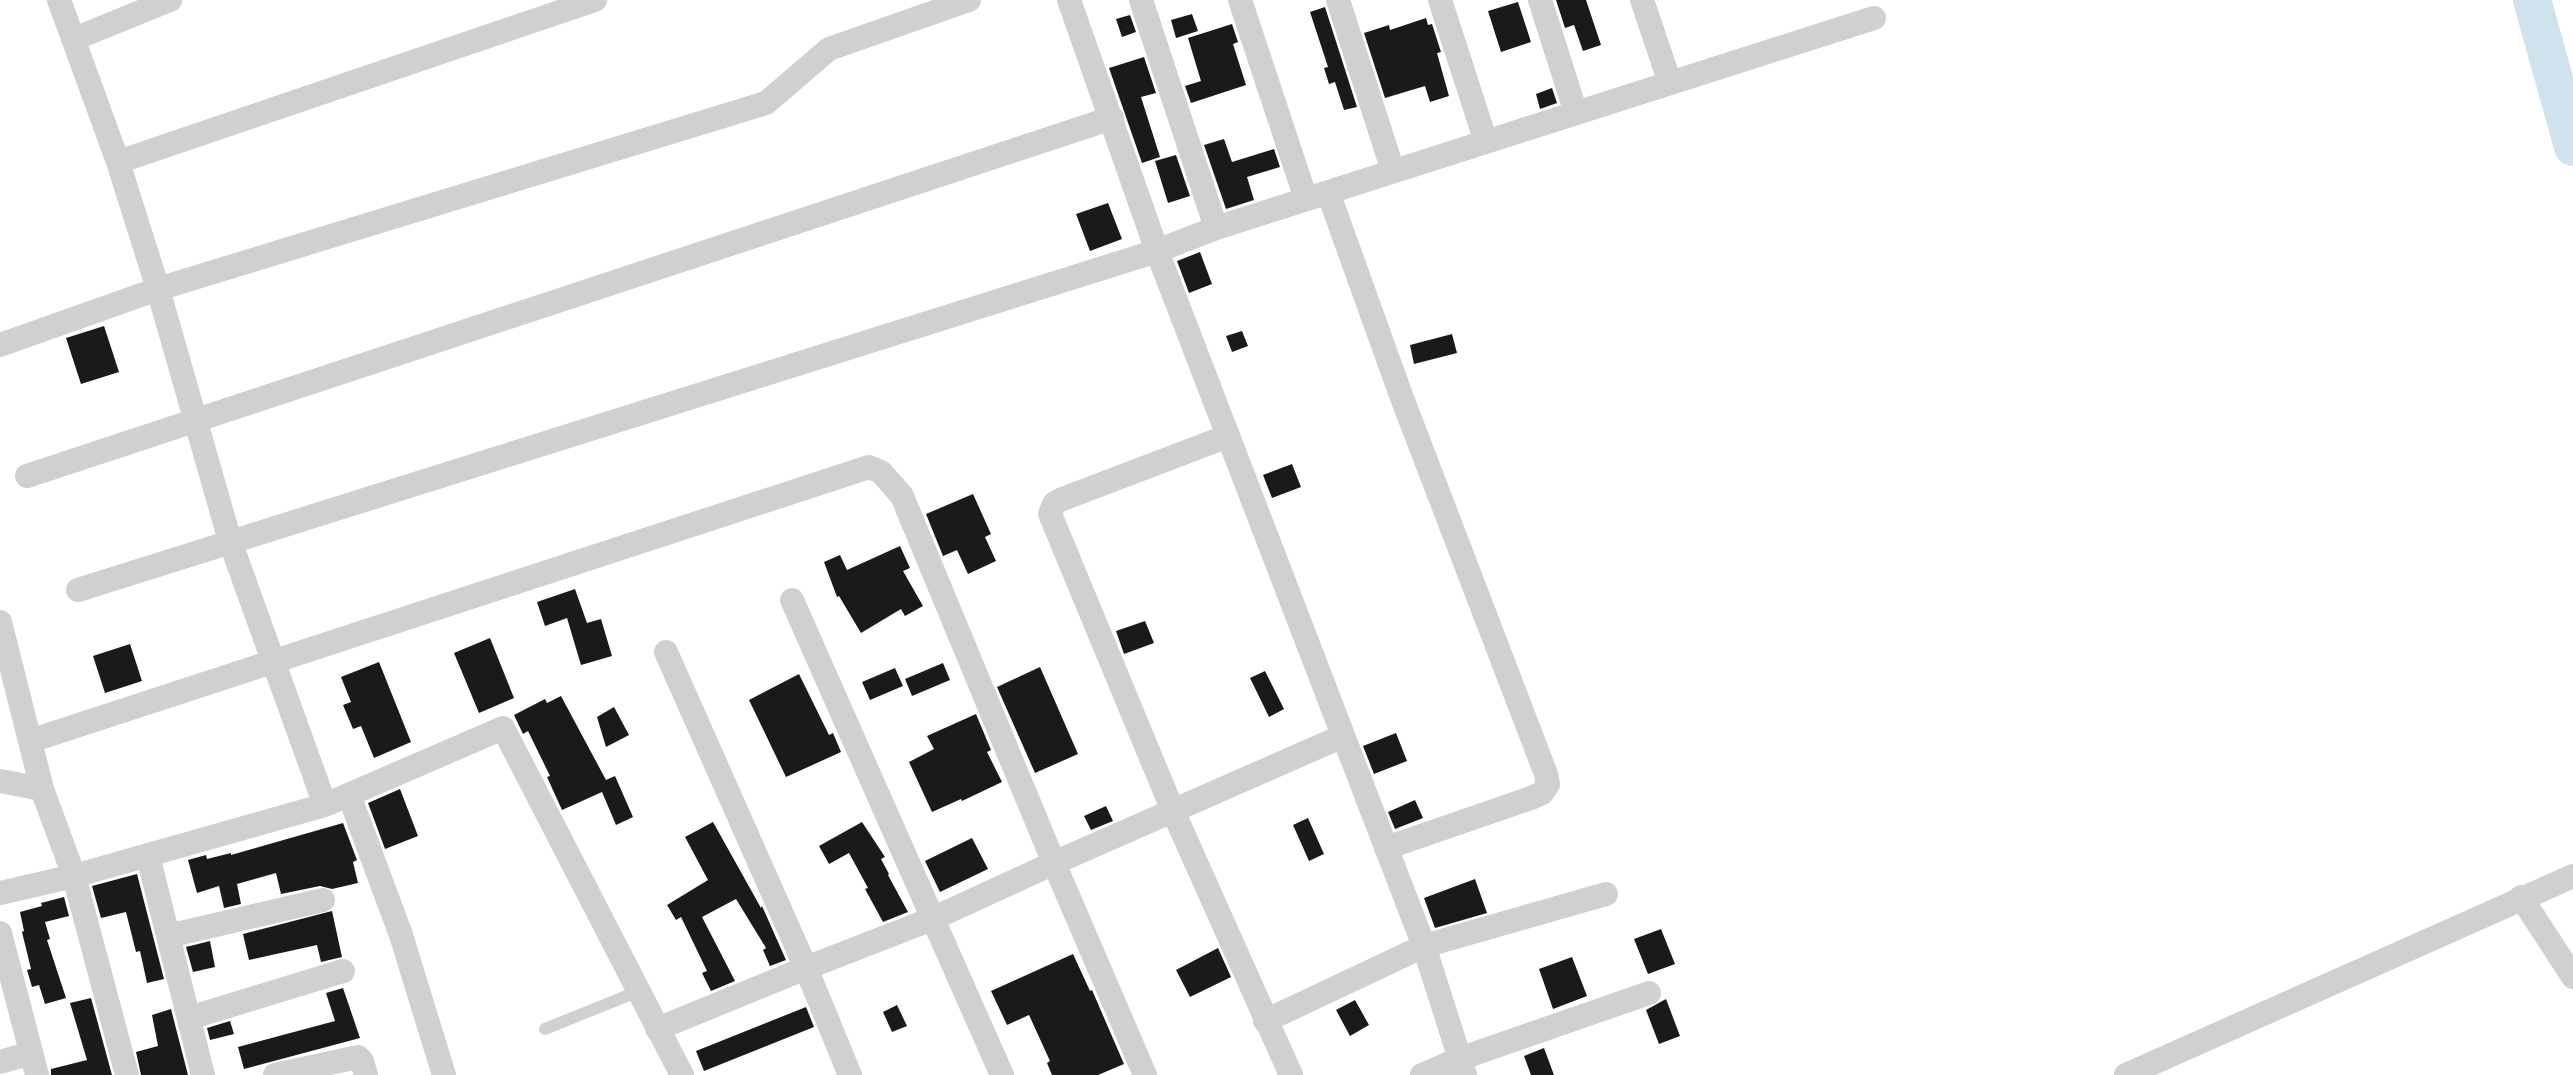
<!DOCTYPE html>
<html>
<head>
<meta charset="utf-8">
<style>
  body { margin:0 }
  canvas { display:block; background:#fff }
</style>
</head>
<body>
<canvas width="2573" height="1075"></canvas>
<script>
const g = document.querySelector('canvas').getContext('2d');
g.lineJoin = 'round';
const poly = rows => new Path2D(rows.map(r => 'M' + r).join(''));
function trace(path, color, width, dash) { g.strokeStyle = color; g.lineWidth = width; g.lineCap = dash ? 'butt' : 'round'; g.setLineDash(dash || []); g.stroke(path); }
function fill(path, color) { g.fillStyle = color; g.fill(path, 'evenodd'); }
const river = poly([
  [2532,0,2573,147]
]);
const building = poly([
  [1556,0,1586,0,1601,45,1583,51,1574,25,1565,28],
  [1518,2,1531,42,1501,52,1488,11],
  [1325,7,1357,107,1344,110,1335,82,1329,84,1324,68,1328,67,1310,12],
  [1192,14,1198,31,1176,38,1171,20],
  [1130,15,1136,32,1122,37,1116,19],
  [1426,18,1428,25,1432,24,1441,52,1437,53,1449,96,1430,102,1425,86,1385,98,1364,33,1389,25,1390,30],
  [1232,24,1238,42,1233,44,1246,85,1191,103,1185,86,1201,81,1188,38],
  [1144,57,1156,93,1141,97,1160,157,1142,163,1109,68],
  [1552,88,1557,103,1540,109,1536,94],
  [1224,139,1232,162,1274,149,1280,167,1247,177,1254,200,1226,209,1204,145],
  [1176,155,1190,196,1168,203,1155,161],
  [1108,203,1122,239,1090,251,1076,214],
  [1200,252,1212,284,1189,293,1177,261],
  [104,326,119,372,81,384,66,338],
  [1242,331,1248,346,1232,352,1226,336],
  [1452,334,1457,353,1414,364,1410,345],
  [1292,464,1301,487,1272,498,1263,475],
  [973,494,991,534,985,537,996,561,968,574,957,550,943,556,926,514],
  [900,546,910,568,903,571,923,606,905,616,901,609,861,633,839,596,837,597,824,562,840,555,847,570],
  [575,589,587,623,601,619,612,656,581,665,567,618,545,626,537,602],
  [1145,621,1154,643,1124,654,1116,631],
  [490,638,514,698,479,713,454,653],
  [130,644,142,681,105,693,93,656],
  [379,662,411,742,374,758,361,726,353,729,343,705,351,702,341,677],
  [943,663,950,680,912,696,905,679],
  [1040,667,1078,754,1035,773,997,687],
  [895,668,903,686,870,700,862,682],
  [1265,671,1284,709,1269,717,1250,678],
  [799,674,829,735,833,733,841,752,786,777,749,700],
  [561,696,606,780,615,776,633,817,616,825,602,792,562,810,547,777,550,776,528,731,523,734,514,715,545,699,547,703],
  [614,707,629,735,606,747,597,717],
  [976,714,991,750,987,752,1002,782,962,801,961,799,932,812,909,762,934,749,927,736],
  [1396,733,1407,761,1374,774,1363,746],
  [400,789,418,836,385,849,368,803],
  [1415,800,1423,818,1395,829,1388,812],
  [1106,806,1113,821,1091,830,1084,816],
  [1308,818,1324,854,1309,861,1293,825],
  [713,822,761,908,762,906,786,960,770,966,763,950,766,948,736,899,702,917,735,981,711,991,702,973,707,971,681,917,676,920,667,905,708,880,685,837],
  [862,822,885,857,881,859,889,874,888,875,908,912,883,922,865,889,868,888,849,853,829,864,819,846],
  [343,823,357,860,353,862,358,883,332,889,320,886,281,894,276,873,237,884,241,904,224,908,219,886,197,893,188,860,206,855,207,859,231,853,231,855],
  [972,838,988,869,940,892,925,861],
  [137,874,164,979,147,983,140,951,136,952,126,912,101,918,92,886],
  [1475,879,1487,913,1435,928,1424,898],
  [64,897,69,916,45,922,50,939,47,940,66,998,45,1004,39,985,32,987,27,970,31,969,22,932,24,931,20,912,42,906,41,903],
  [332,911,342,957,321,962,317,945,249,960,243,934],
  [1661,929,1675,964,1648,974,1634,939],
  [210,941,215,967,193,972,186,947],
  [1218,948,1231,977,1190,997,1176,970],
  [1073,954,1090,991,1092,990,1124,1064,1098,1075,1052,1075,1047,1063,1050,1061,1029,1015,1007,1025,991,991],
  [1572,957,1587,996,1553,1009,1539,969],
  [343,988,360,1038,244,1069,238,1047,335,1021,326,993],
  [91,998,112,1075,51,1075,51,1069,87,1060,70,1003],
  [1666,999,1680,1036,1659,1044,1646,1010],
  [1355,1000,1369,1025,1350,1036,1336,1010],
  [897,1005,907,1026,892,1032,883,1012],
  [806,1007,814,1027,704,1071,696,1051],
  [171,1009,188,1075,141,1075,136,1052,158,1046,152,1015],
  [230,1021,234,1034,210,1040,207,1028],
  [1544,1048,1554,1075,1531,1075,1524,1056]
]);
const service = poly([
  [545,1029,639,991]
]);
const minor = poly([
  [59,0,118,162,158,289,230,541,325,805,74,876,127,1075],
  [1069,0,1157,251,1424,946,1465,1075],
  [1141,0,1216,228],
  [1240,0,1306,199],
  [1338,0,1393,171],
  [1440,0,1486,142],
  [1540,0,1576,113],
  [1642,0,1670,83],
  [74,39,170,0],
  [118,162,595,0],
  [1328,192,1402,398,1546,774,1548,784,1542,793,1531,798,1386,848],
  [0,345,158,289,766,103,829,49,969,0],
  [1228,436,1060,500,1054,504,1050,514,1173,811,1291,1075],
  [27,476,1112,118],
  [78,590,1157,251,1216,228,1874,18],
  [792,600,1002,1075],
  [0,622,42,789],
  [30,741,869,467,881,472,902,496,1054,863,1145,1075],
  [0,781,42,789,74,876,0,893],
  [349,795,401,935,444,1075],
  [325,805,503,728,682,1075],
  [148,856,203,1075],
  [2521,897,2573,977],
  [0,933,37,1075],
  [168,936,323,900],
  [189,1018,343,971],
  [1265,1021,1424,946,1606,894],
  [657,1029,806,968,666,652],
  [0,1062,31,1053],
  [275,1075,358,1057,362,1061,366,1075],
  [850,1075,806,968,932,919,1054,863,1343,736],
  [1422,1075,1459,1059,1649,993],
  [2126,1075,2573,876]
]);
trace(river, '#cfe2ee', 38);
fill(building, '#1a1a1a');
trace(service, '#d0d0d0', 12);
trace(minor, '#d0d0d0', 24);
</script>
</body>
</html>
